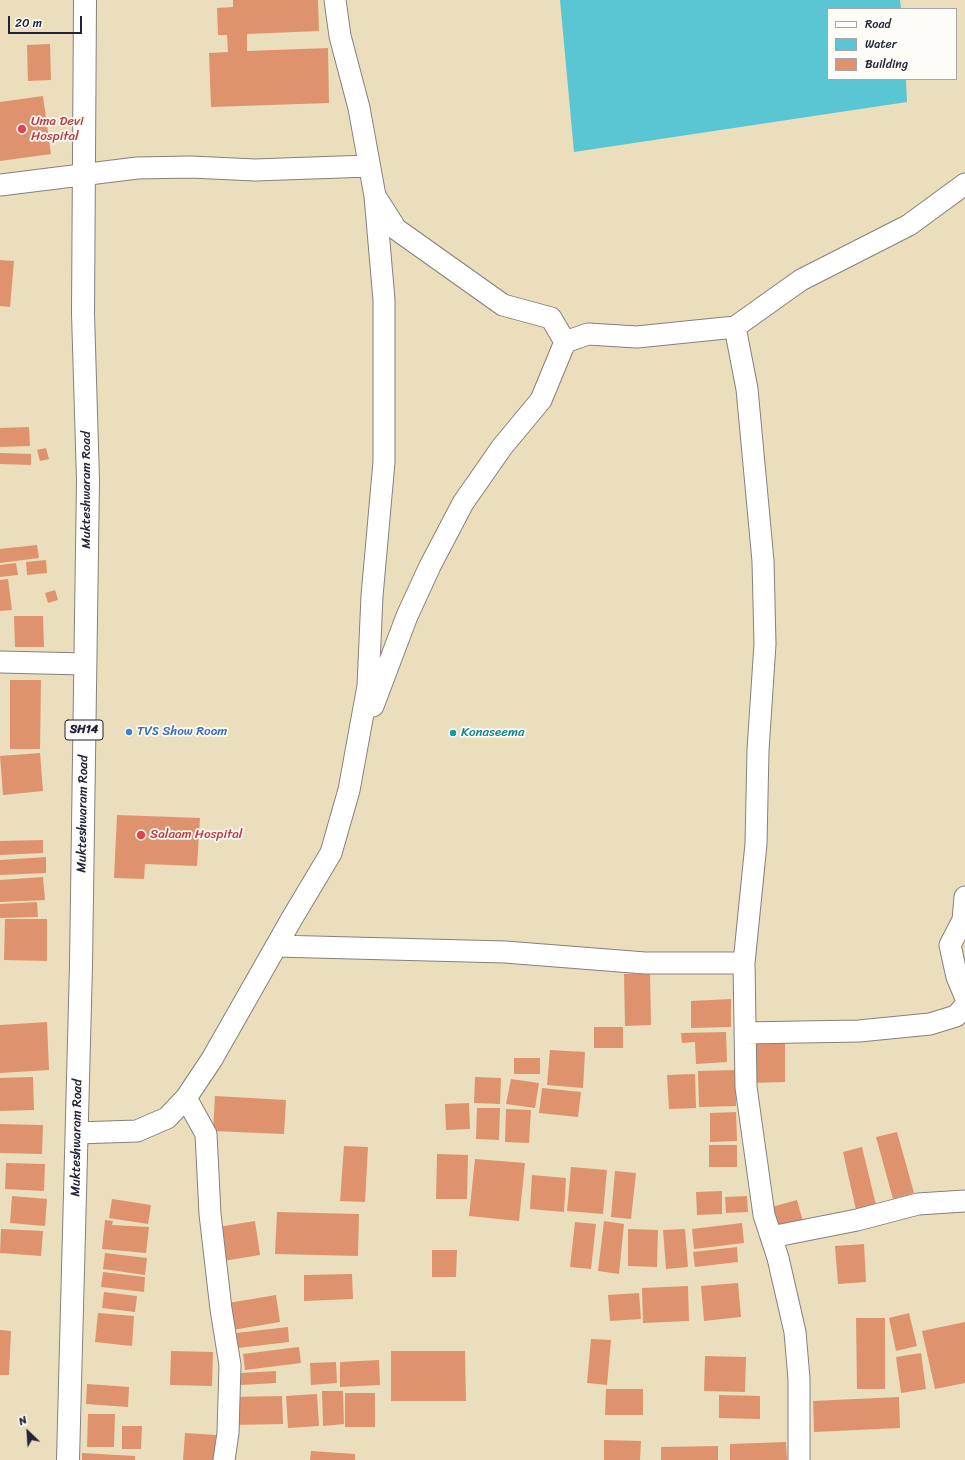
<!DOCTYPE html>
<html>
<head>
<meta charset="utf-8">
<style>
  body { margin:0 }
  #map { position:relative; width:965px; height:1460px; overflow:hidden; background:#ebdebc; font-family:Sriracha,sans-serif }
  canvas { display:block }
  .legend { position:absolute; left:827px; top:8px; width:130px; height:72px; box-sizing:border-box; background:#fdfcf7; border:1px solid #a5a5ac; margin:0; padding:5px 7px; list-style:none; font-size:12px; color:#22223b }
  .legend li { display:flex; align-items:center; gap:8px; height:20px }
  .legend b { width:20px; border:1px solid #a5a5ac }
  .north { position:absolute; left:8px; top:1412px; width:40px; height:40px; -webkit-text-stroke:3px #fdfcf7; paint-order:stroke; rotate:335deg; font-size:11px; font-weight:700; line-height:16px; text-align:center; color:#22223b }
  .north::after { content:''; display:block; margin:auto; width:14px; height:18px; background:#22223b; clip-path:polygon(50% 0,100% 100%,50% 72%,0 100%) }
  .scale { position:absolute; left:8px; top:16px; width:74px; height:18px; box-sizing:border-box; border:2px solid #22223b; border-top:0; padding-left:5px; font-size:12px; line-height:14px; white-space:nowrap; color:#22223b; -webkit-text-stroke:3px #fdfcf7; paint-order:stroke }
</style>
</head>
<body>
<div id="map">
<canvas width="965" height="1460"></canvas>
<ul class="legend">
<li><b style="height:5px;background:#fff"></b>Road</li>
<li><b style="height:11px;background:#5ac6d4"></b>Water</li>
<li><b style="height:11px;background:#de936e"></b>Building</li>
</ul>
<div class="north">N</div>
<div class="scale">20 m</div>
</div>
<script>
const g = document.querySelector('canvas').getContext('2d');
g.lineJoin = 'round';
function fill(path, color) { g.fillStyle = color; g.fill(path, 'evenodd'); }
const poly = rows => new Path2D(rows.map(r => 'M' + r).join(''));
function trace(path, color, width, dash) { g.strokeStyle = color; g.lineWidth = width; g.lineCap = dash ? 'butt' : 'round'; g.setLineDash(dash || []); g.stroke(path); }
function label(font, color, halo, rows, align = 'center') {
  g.font = font + ' Sriracha,sans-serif'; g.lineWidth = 3.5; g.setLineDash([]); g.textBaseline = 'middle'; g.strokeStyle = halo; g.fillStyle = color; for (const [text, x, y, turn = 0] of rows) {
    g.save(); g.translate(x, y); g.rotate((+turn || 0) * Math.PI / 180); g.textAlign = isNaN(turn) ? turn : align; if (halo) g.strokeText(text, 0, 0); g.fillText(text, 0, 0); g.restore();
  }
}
const water = poly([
  [560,0,900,0,901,9,828,9,828,79,906,79,907,102,574,152]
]);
const building = poly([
  [233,0,318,0,319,31,247,34,247,51,328,48,329,103,211,107,209,53,228,52,227,35,218,35,217,8,233,7],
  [50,44,51,80,28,81,27,45],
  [43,96,51,154,0,161,0,102],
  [0,260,14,261,10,307,0,306],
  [29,427,30,446,0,447,0,428],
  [46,448,49,459,40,461,37,450],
  [0,453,31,454,31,465,0,464],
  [37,545,39,558,0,563,0,549],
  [46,560,47,573,27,575,26,562],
  [16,563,18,575,0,577,0,565],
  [8,579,12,610,0,611,0,580],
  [55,590,58,600,48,603,45,593],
  [14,616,43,616,44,647,15,647],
  [10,680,41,680,40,749,10,749],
  [40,753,43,791,3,795,0,756],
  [117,815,200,818,197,866,145,864,144,879,114,878],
  [43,840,43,853,0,855,0,841],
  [46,857,46,873,0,875,0,860],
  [43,877,45,900,0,902,0,880],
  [37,902,38,917,0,918,0,904],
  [5,919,47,919,47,961,4,960],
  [650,973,651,1025,625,1026,624,974],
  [731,999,731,1027,691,1028,691,1001],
  [47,1022,49,1070,0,1073,0,1025],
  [594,1027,623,1027,623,1048,594,1048],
  [726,1032,727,1062,696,1064,695,1042,682,1043,681,1033],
  [750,1043,785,1043,785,1082,750,1083],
  [550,1050,585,1052,583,1088,547,1085],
  [514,1058,540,1058,540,1074,514,1074],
  [736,1070,736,1106,699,1107,698,1071],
  [695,1074,696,1108,669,1109,667,1075],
  [33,1077,34,1110,0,1111,0,1078],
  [475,1077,501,1078,500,1104,474,1103],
  [511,1079,539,1083,535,1108,506,1104],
  [542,1088,581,1092,578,1117,539,1113],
  [215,1096,286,1100,284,1134,213,1131],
  [469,1103,470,1129,446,1130,445,1104],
  [477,1108,500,1108,499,1140,476,1139],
  [506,1109,531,1110,529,1143,505,1142],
  [736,1112,737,1141,710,1142,710,1113],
  [0,1124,43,1125,42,1154,0,1153],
  [897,1132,914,1193,893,1199,876,1137],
  [709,1145,737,1145,737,1167,709,1167],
  [344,1146,368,1147,365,1202,340,1201],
  [862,1147,876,1205,856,1210,843,1152],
  [437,1154,468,1155,467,1199,436,1199],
  [475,1159,525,1163,519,1221,469,1216],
  [6,1163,45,1164,44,1191,5,1189],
  [571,1167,607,1170,603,1214,567,1211],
  [615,1171,636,1173,631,1219,611,1217],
  [532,1175,566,1178,564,1212,530,1209],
  [722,1191,722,1214,697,1215,696,1192],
  [12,1196,47,1199,45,1226,10,1223],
  [747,1196,748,1212,726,1213,725,1197],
  [112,1199,151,1205,148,1224,109,1218],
  [797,1200,803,1222,774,1230,768,1208],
  [277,1212,359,1214,358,1256,275,1254],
  [105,1220,113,1221,112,1225,149,1227,146,1253,102,1249],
  [255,1221,260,1255,223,1261,218,1227],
  [604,1221,624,1224,619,1274,598,1271],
  [575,1222,596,1224,591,1269,570,1267],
  [742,1223,744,1243,694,1249,692,1229],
  [1,1229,43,1231,41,1256,0,1253],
  [628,1229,658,1230,657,1267,628,1266],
  [685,1229,688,1267,666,1269,663,1230],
  [864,1244,866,1282,838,1284,835,1246],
  [737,1247,738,1262,695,1267,693,1252],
  [432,1250,457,1250,456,1277,432,1277],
  [105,1253,147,1258,145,1275,103,1269],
  [103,1272,145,1277,144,1292,101,1287],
  [352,1274,353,1299,304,1301,304,1275],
  [738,1283,741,1317,704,1321,701,1286],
  [688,1286,689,1321,643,1323,642,1288],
  [104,1292,137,1296,135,1312,102,1308],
  [639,1293,641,1319,610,1321,608,1295],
  [276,1295,280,1322,233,1330,228,1303],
  [98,1313,134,1316,132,1346,95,1342],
  [909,1313,917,1346,896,1351,889,1318],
  [856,1318,885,1318,885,1389,857,1389],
  [965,1322,965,1383,935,1389,922,1331],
  [288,1327,289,1342,238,1348,236,1333],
  [0,1330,11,1331,9,1375,0,1375],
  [591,1339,611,1340,607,1385,587,1383],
  [299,1347,301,1363,245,1370,243,1354],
  [171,1351,213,1352,212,1386,170,1385],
  [391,1351,465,1351,466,1401,391,1401],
  [921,1353,926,1389,901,1393,896,1357],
  [705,1356,746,1357,745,1392,704,1391],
  [379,1360,380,1385,340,1387,340,1362],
  [336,1362,337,1383,311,1385,310,1363],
  [276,1371,276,1383,241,1385,240,1373],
  [87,1384,129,1387,128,1407,86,1404],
  [606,1389,643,1389,643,1415,605,1415],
  [322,1391,343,1391,344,1424,323,1426],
  [345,1393,375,1393,375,1427,345,1427],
  [317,1394,319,1426,288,1428,286,1396],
  [719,1395,760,1396,760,1419,719,1418],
  [282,1396,283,1424,232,1425,231,1397],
  [899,1397,900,1428,814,1432,813,1401],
  [88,1414,115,1414,114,1447,87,1447],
  [122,1426,142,1426,141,1449,122,1449],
  [185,1433,216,1435,214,1460,183,1460],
  [604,1440,641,1441,640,1460,604,1460],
  [786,1442,787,1460,730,1460,730,1444],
  [718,1446,718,1460,661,1460,661,1447],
  [311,1451,355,1454,355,1460,310,1460],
  [82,1453,135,1456,135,1460,82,1460]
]);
const minor = poly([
  [335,0,340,36,359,108,375,196,396,229,503,305,551,318,565,342,588,334,637,337,735,327,801,280,909,225,965,184],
  [0,185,137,168,191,167,255,170,369,166],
  [735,327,747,389,763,561,765,644,758,750,756,844,744,963,746,1087,764,1215,778,1258,795,1332,799,1379,799,1460],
  [0,662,85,664],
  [373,706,407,616,430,566,463,503,502,447,541,400,565,342],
  [965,897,963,920,950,945,957,977,965,996],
  [276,946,505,952,645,963,744,963],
  [745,1033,859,1031,930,1024,956,1016,965,1006],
  [186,1098,206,1134,210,1214,221,1309,230,1365,228,1433,224,1460],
  [77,1133,137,1131,167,1118,186,1098,212,1059,291,920,331,853,349,790,368,686,372,596,384,462,384,300,375,196],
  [771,1237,857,1220,918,1204,965,1201]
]);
const primary = poly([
  [68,1460,81,965,88,480,83,313,85,0]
]);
const markers = [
  [22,129,5,"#e0444e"],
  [129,732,4,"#3f7fe0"],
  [453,733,4,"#0f9aa8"],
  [141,835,5,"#e0444e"]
];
const shields = [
  [84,730,38]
];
const shieldNames = [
  ["SH14",84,730]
];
const healthNames = [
  ["Uma Devi",31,122],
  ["Hospital",31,137],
  ["Salaam Hospital",150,835]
];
const streetNames = [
  ["Mukteshwaram Road",87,490,-90],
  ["Mukteshwaram Road",83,814,-89],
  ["Mukteshwaram Road",77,1138,-89]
];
const shopNames = [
  ["TVS Show Room",137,732]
];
const cultureNames = [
  ["Konaseema",461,733]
];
fill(water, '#5ac6d4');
fill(building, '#de936e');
trace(minor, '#86807c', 23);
trace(primary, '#86807c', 24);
trace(minor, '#fff', 21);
trace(primary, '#fff', 22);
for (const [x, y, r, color] of markers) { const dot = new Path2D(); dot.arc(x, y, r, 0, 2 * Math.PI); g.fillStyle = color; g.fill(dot); trace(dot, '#fdfcf7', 1.5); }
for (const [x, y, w] of shields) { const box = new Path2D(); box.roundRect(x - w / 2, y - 10, w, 20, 3); g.fillStyle = '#fdfcf7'; g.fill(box); trace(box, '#22223b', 1); }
label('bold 12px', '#22223b', null, shieldNames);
label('13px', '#be3a42', '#fdfcf7', healthNames, 'left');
label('13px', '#22223b', '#fdfcf7', streetNames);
label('13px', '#366cbe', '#fdfcf7', shopNames, 'left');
label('13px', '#0d838f', '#fdfcf7', cultureNames, 'left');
</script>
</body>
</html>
